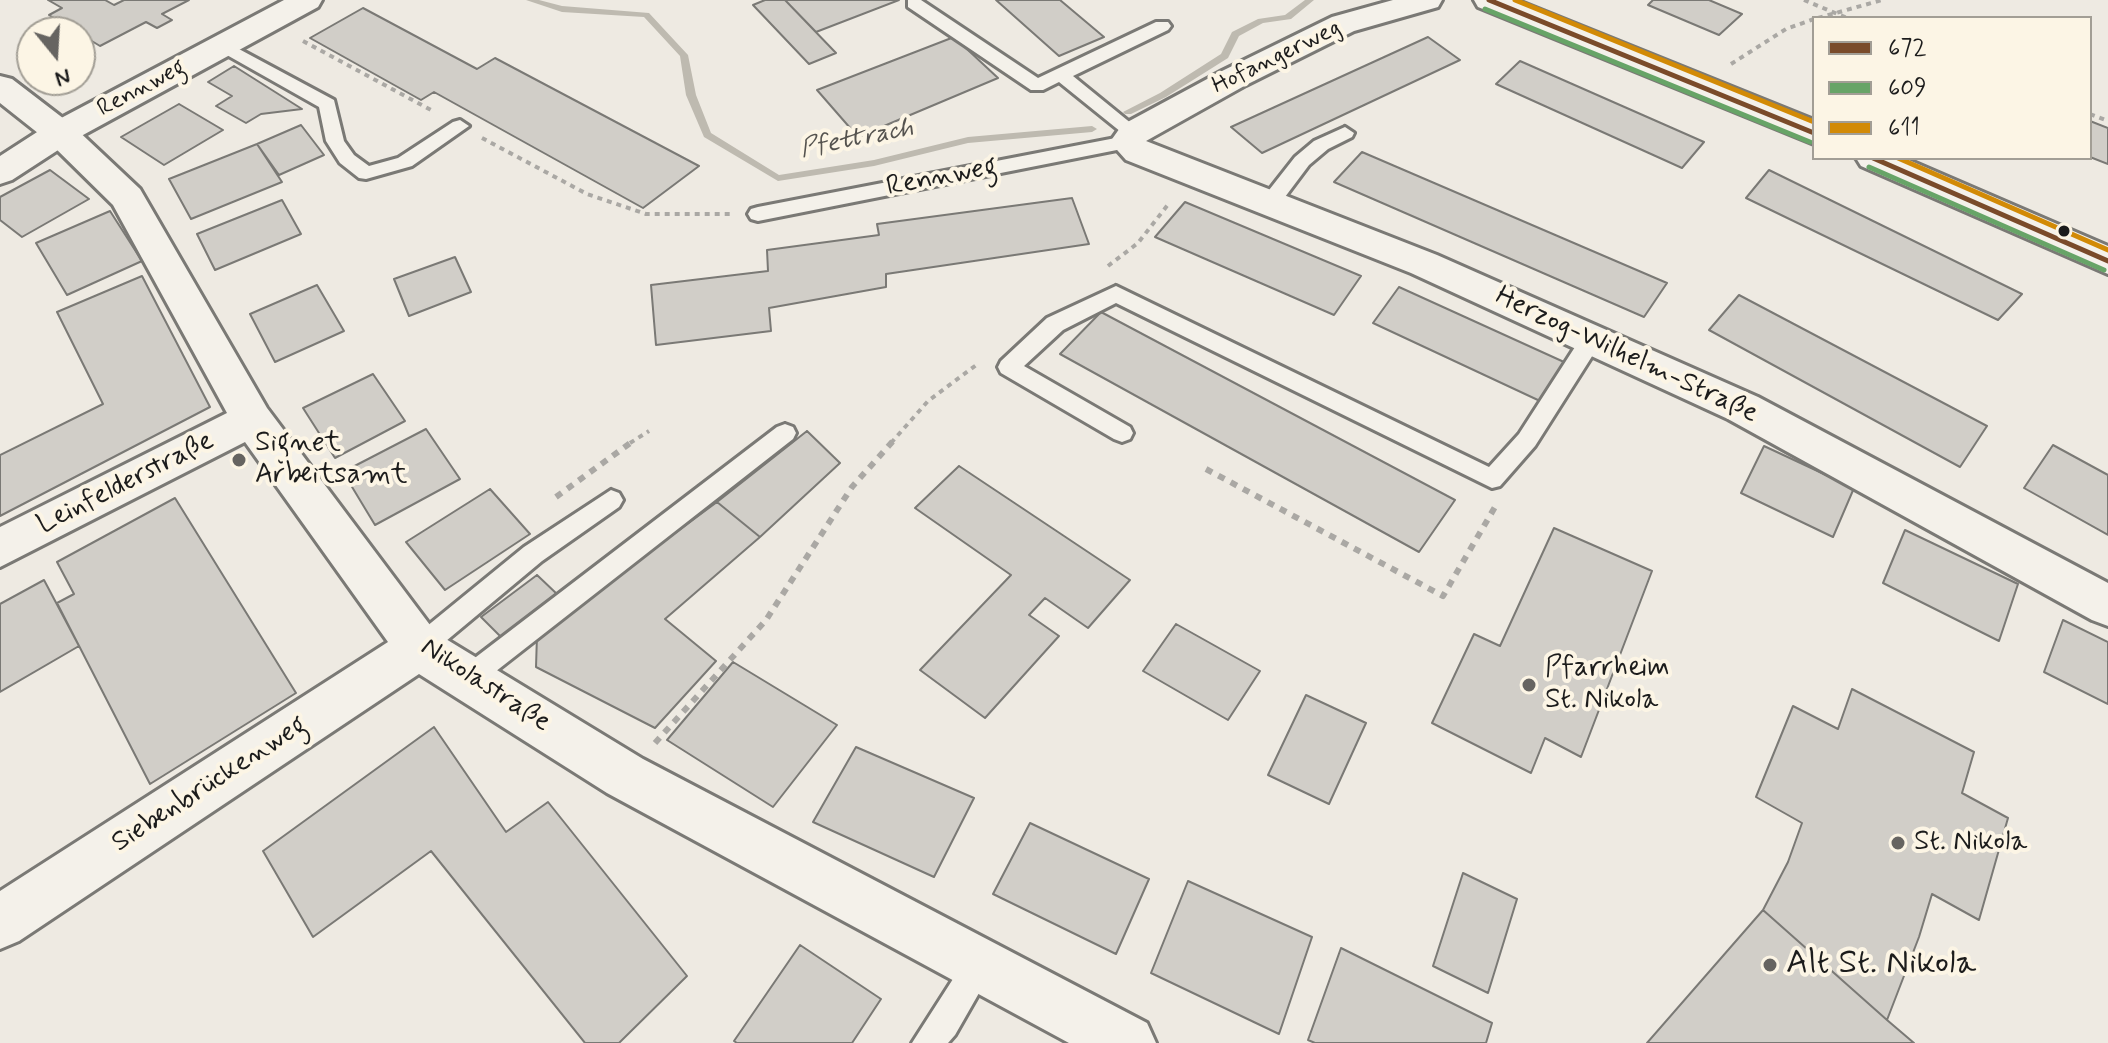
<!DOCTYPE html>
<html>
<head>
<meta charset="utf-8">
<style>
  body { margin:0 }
  #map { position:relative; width:2108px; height:1043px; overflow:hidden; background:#eeeae2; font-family:Mynerve,sans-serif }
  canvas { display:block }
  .legend { position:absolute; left:1812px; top:16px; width:280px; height:144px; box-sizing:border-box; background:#fcf5e5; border:2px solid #a29e95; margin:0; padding:10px 14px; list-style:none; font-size:24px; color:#1c1c1c }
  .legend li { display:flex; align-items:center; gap:16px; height:40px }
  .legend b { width:40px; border:2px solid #a29e95 }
  .north { position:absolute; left:16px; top:16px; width:80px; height:80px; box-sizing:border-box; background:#fcf5e5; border:2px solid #a29e95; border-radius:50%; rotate:162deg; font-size:22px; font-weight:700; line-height:32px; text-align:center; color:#1c1c1c }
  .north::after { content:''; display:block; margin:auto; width:28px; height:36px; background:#666461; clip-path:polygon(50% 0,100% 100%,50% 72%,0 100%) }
</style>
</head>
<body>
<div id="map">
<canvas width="2108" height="1043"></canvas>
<ul class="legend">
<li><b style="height:10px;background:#7a4b2a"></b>672</li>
<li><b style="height:10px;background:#67a467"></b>609</li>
<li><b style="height:10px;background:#d28a06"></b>611</li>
</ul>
<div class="north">N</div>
</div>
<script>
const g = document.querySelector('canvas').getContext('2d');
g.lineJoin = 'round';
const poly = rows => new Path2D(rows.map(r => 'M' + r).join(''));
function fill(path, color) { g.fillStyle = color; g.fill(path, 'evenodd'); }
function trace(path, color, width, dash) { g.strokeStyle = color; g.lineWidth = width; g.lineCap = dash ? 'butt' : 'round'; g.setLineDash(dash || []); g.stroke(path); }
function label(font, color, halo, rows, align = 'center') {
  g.font = font + ' Mynerve,sans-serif'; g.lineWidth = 8; g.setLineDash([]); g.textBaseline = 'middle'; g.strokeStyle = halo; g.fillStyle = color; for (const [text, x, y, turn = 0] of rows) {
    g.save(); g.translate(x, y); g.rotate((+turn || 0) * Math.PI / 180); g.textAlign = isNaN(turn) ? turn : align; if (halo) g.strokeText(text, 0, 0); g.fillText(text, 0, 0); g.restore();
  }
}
const stream = poly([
  [526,0,539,0,562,6,649,13,688,55,696,95,711,133,779,175,874,160,968,137,1092,126,1097,129,1092,132,968,143,874,166,778,181,704,137,686,95,680,56,644,17,562,12,526,0],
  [1305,0,1314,0,1291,19,1263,23,1239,36,1228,58,1166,97,1131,114,1125,114,1123,112,1160,93,1221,54,1232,32,1258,19,1285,15,1305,0]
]);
const building = poly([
  [48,0,105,0,114,5,124,0,189,0,162,14,172,20,157,28,146,22,100,46,49,15,62,8,48,0],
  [765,0,785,0,836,53,809,64,753,5,765,0],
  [785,0,899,0,816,32,785,0],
  [996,0,1060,0,1104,37,1059,56,996,0],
  [1653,0,1709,0,1742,14,1719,35,1648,5,1653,0],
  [363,8,477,69,495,58,699,166,643,208,434,92,421,100,310,38,363,8],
  [954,37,998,78,858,137,817,90,954,37],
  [1428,37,1460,60,1262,153,1231,127,1428,37],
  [1520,61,1704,142,1682,168,1496,84,1520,61],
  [234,66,302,109,261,114,246,123,216,106,232,96,208,82,234,66],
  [179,104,223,130,164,165,121,137,179,104],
  [2090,121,2108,128,2108,164,2090,157,2090,121],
  [301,125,324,155,279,175,257,144,301,125],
  [257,144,282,182,191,219,169,179,257,144],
  [1362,152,1667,283,1644,317,1334,182,1362,152],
  [50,170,89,199,22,237,0,220,0,197,50,170],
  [1769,170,2022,294,1998,320,1746,198,1769,170],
  [1072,198,1089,244,886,274,886,287,769,308,771,331,656,345,651,285,768,271,767,250,879,235,877,224,1072,198],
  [282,200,301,234,215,270,197,234,282,200],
  [1185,202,1361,276,1334,315,1155,237,1185,202],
  [110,211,142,261,67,295,36,243,110,211],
  [455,257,471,292,409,316,394,279,455,257],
  [142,276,210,407,0,516,0,455,103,404,57,312,142,276],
  [317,285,344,331,275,362,250,314,317,285],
  [1399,287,1564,362,1540,401,1373,323,1399,287],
  [1739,295,1987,426,1960,467,1709,330,1739,295],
  [1101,312,1455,500,1419,552,1060,354,1101,312],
  [373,374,405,421,335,458,303,408,373,374],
  [426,429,460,479,375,525,343,472,426,429],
  [807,431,840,463,760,537,717,502,807,431],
  [2053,445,2108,475,2108,535,2024,488,2053,445],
  [1764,446,1854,488,1833,537,1741,493,1764,446],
  [959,466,1130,580,1088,628,1045,598,1029,615,1059,636,985,718,920,670,1011,575,915,508,959,466],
  [490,489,530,534,445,590,406,542,490,489],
  [175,498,296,693,150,784,57,603,74,594,57,562,175,498],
  [717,502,760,537,665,619,716,661,655,728,536,667,537,635,717,502],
  [1554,528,1652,571,1581,757,1545,738,1531,773,1432,723,1474,634,1500,646,1554,528],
  [1905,530,2018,584,1999,641,1883,583,1905,530],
  [537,575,558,595,502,638,481,617,537,575],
  [44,580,79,646,0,692,0,604,44,580],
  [2063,620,2108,642,2108,704,2044,672,2063,620],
  [1176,624,1260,671,1228,720,1143,671,1176,624],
  [733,662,837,725,773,807,667,740,733,662],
  [1852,689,1974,752,1962,793,2008,818,1979,920,1932,894,1919,937,1887,1020,1763,910,1788,862,1802,823,1756,797,1793,706,1838,729,1852,689],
  [1306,695,1366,723,1329,804,1268,775,1306,695],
  [434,727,506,832,548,802,687,976,619,1043,585,1043,431,851,313,937,263,851,434,727],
  [856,747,974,798,934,877,813,822,856,747],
  [1030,823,1149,879,1116,954,993,894,1030,823],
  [1463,873,1517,899,1488,993,1433,966,1463,873],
  [1188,881,1312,937,1279,1034,1151,973,1188,881],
  [1763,910,1887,1020,1914,1043,1647,1043,1763,910],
  [800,945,881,999,852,1043,737,1043,734,1041,800,945],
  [1341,948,1492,1023,1486,1043,1315,1043,1308,1040,1341,948]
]);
const pathFar1 = poly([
  [1804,0,1847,18],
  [1818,18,1882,0],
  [303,41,431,110],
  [1731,64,1786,29,1814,19],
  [2090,114,2108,121],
  [482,138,587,194,646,214,731,214],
  [1108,266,1138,243,1170,202],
  [630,443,649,431],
  [891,443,928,401,979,363]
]);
const path = poly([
  [1206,469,1443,596,1495,507],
  [556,497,633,441],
  [655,743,766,620,852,487,893,441]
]);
const service = poly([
  [908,0,921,0,1038,78,1156,22,1168,22,1171,26,1168,30,1073,76,1143,133,1134,139,1134,146,1127,148,758,221,751,219,748,214,751,209,758,207,1126,136,1059,82,1043,90,1031,90,908,7,908,0],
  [224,41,334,100,344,141,354,155,369,166,398,158,453,122,460,120,469,126,412,166,366,179,359,178,340,163,326,141,319,107,218,50,215,46,218,42,224,41],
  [1345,127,1354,133,1352,137,1328,149,1309,165,1276,209,1262,209,1259,204,1262,199,1295,157,1314,141,1345,127],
  [1116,286,1489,467,1519,434,1584,333,1592,331,1600,333,1603,339,1535,446,1500,486,1492,488,1116,303,1063,330,1024,366,1130,427,1133,433,1130,439,1122,442,1114,439,1001,373,998,367,1001,361,1047,318,1116,286],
  [785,424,793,427,796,433,793,439,477,686,468,690,459,686,455,678,459,670,777,427,785,424],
  [611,490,619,493,623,500,619,507,542,561,428,656,419,659,410,656,406,648,410,640,524,547,611,490],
  [980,950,991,954,995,965,955,1035,948,1043,912,1043,969,954,980,950]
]);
const minor = poly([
  [1393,0,1442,0,1438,7,1354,31,1246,85,1146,141,1437,255,1758,397,2108,583,2108,626,2092,620,1728,419,1411,273,1126,160,1110,142,1122,125,1222,71,1332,17,1393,0],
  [0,76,12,79,72,125,140,189,267,408,436,633,643,759,1147,1023,1156,1043,1069,1043,607,793,419,674,19,941,0,949,0,891,388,642,245,442,0,567,0,527,227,413,113,205,48,141,0,103,0,76]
]);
const tertiary = poly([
  [284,0,322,0,318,7,72,141,12,180,0,184,0,156,48,125,284,0]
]);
const primary = poly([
  [1474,0,1516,0,1814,120,1814,144,1478,7,1474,0],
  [1856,158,1904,158,2108,246,2108,274,1861,166,1856,158]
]);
const bus1 = poly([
  [1489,0,1814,133],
  [1873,158,2108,261]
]);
const bus2 = poly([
  [1485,9,1810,142],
  [1869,167,2104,270]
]);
const bus3 = poly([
  [1515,0,1814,122],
  [1898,158,2108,250]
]);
const markers = [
  [2064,231,7,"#1c1c1c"],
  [239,460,8,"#666461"],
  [1529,685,8,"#666461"],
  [1898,843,8,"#666461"],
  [1770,965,8,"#666461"]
];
const farStreetnames = [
  ["Hofangerweg",1277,58,-26],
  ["Rennweg",142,89,-28]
];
const farWaternames = [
  ["Pfettrach",857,140,-11]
];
const streetNames = [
  ["Rennweg",942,178,-11],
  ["Herzog-Wilhelm-Straße",1626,356,25],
  ["Leinfelderstraße",126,484,-27],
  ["Nikolastraße",485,686,33],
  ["Siebenbrückenweg",210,785,-33]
];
const poiNames = [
  ["Signet",255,444],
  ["Arbeitsamt",255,476],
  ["Pfarrheim",1545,669],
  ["St. Nikola",1545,701],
  ["St. Nikola",1914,843]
];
const nearPoinames = [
  ["Alt St. Nikola",1786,965]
];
fill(stream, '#bebab0');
fill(building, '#d1cec8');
trace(building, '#7a7975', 2);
trace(service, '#7a7975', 6);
trace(minor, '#7a7975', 6);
trace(tertiary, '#7a7975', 6);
trace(primary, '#7a7975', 6);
trace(pathFar1, '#aaa8a4', 4, [5, 5]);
trace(path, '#aaa8a4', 6, [7, 7]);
fill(service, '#f4f1ea');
fill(minor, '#f4f1ea');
fill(tertiary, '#f4f1ea');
fill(primary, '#f4f1ea');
trace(bus1, '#7a4b2a', 5);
trace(bus2, '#67a467', 5);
trace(bus3, '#d28a06', 5);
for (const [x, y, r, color] of markers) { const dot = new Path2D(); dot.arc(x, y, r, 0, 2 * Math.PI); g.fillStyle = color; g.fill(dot); trace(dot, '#fcf5e5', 3); }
label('24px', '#1c1c1c', '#fcf5e5', farStreetnames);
label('italic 26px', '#55534f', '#fcf5e5', farWaternames);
label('28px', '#1c1c1c', '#fcf5e5', streetNames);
label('28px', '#1c1c1c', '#fcf5e5', poiNames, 'left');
label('34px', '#1c1c1c', '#fcf5e5', nearPoinames, 'left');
</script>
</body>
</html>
